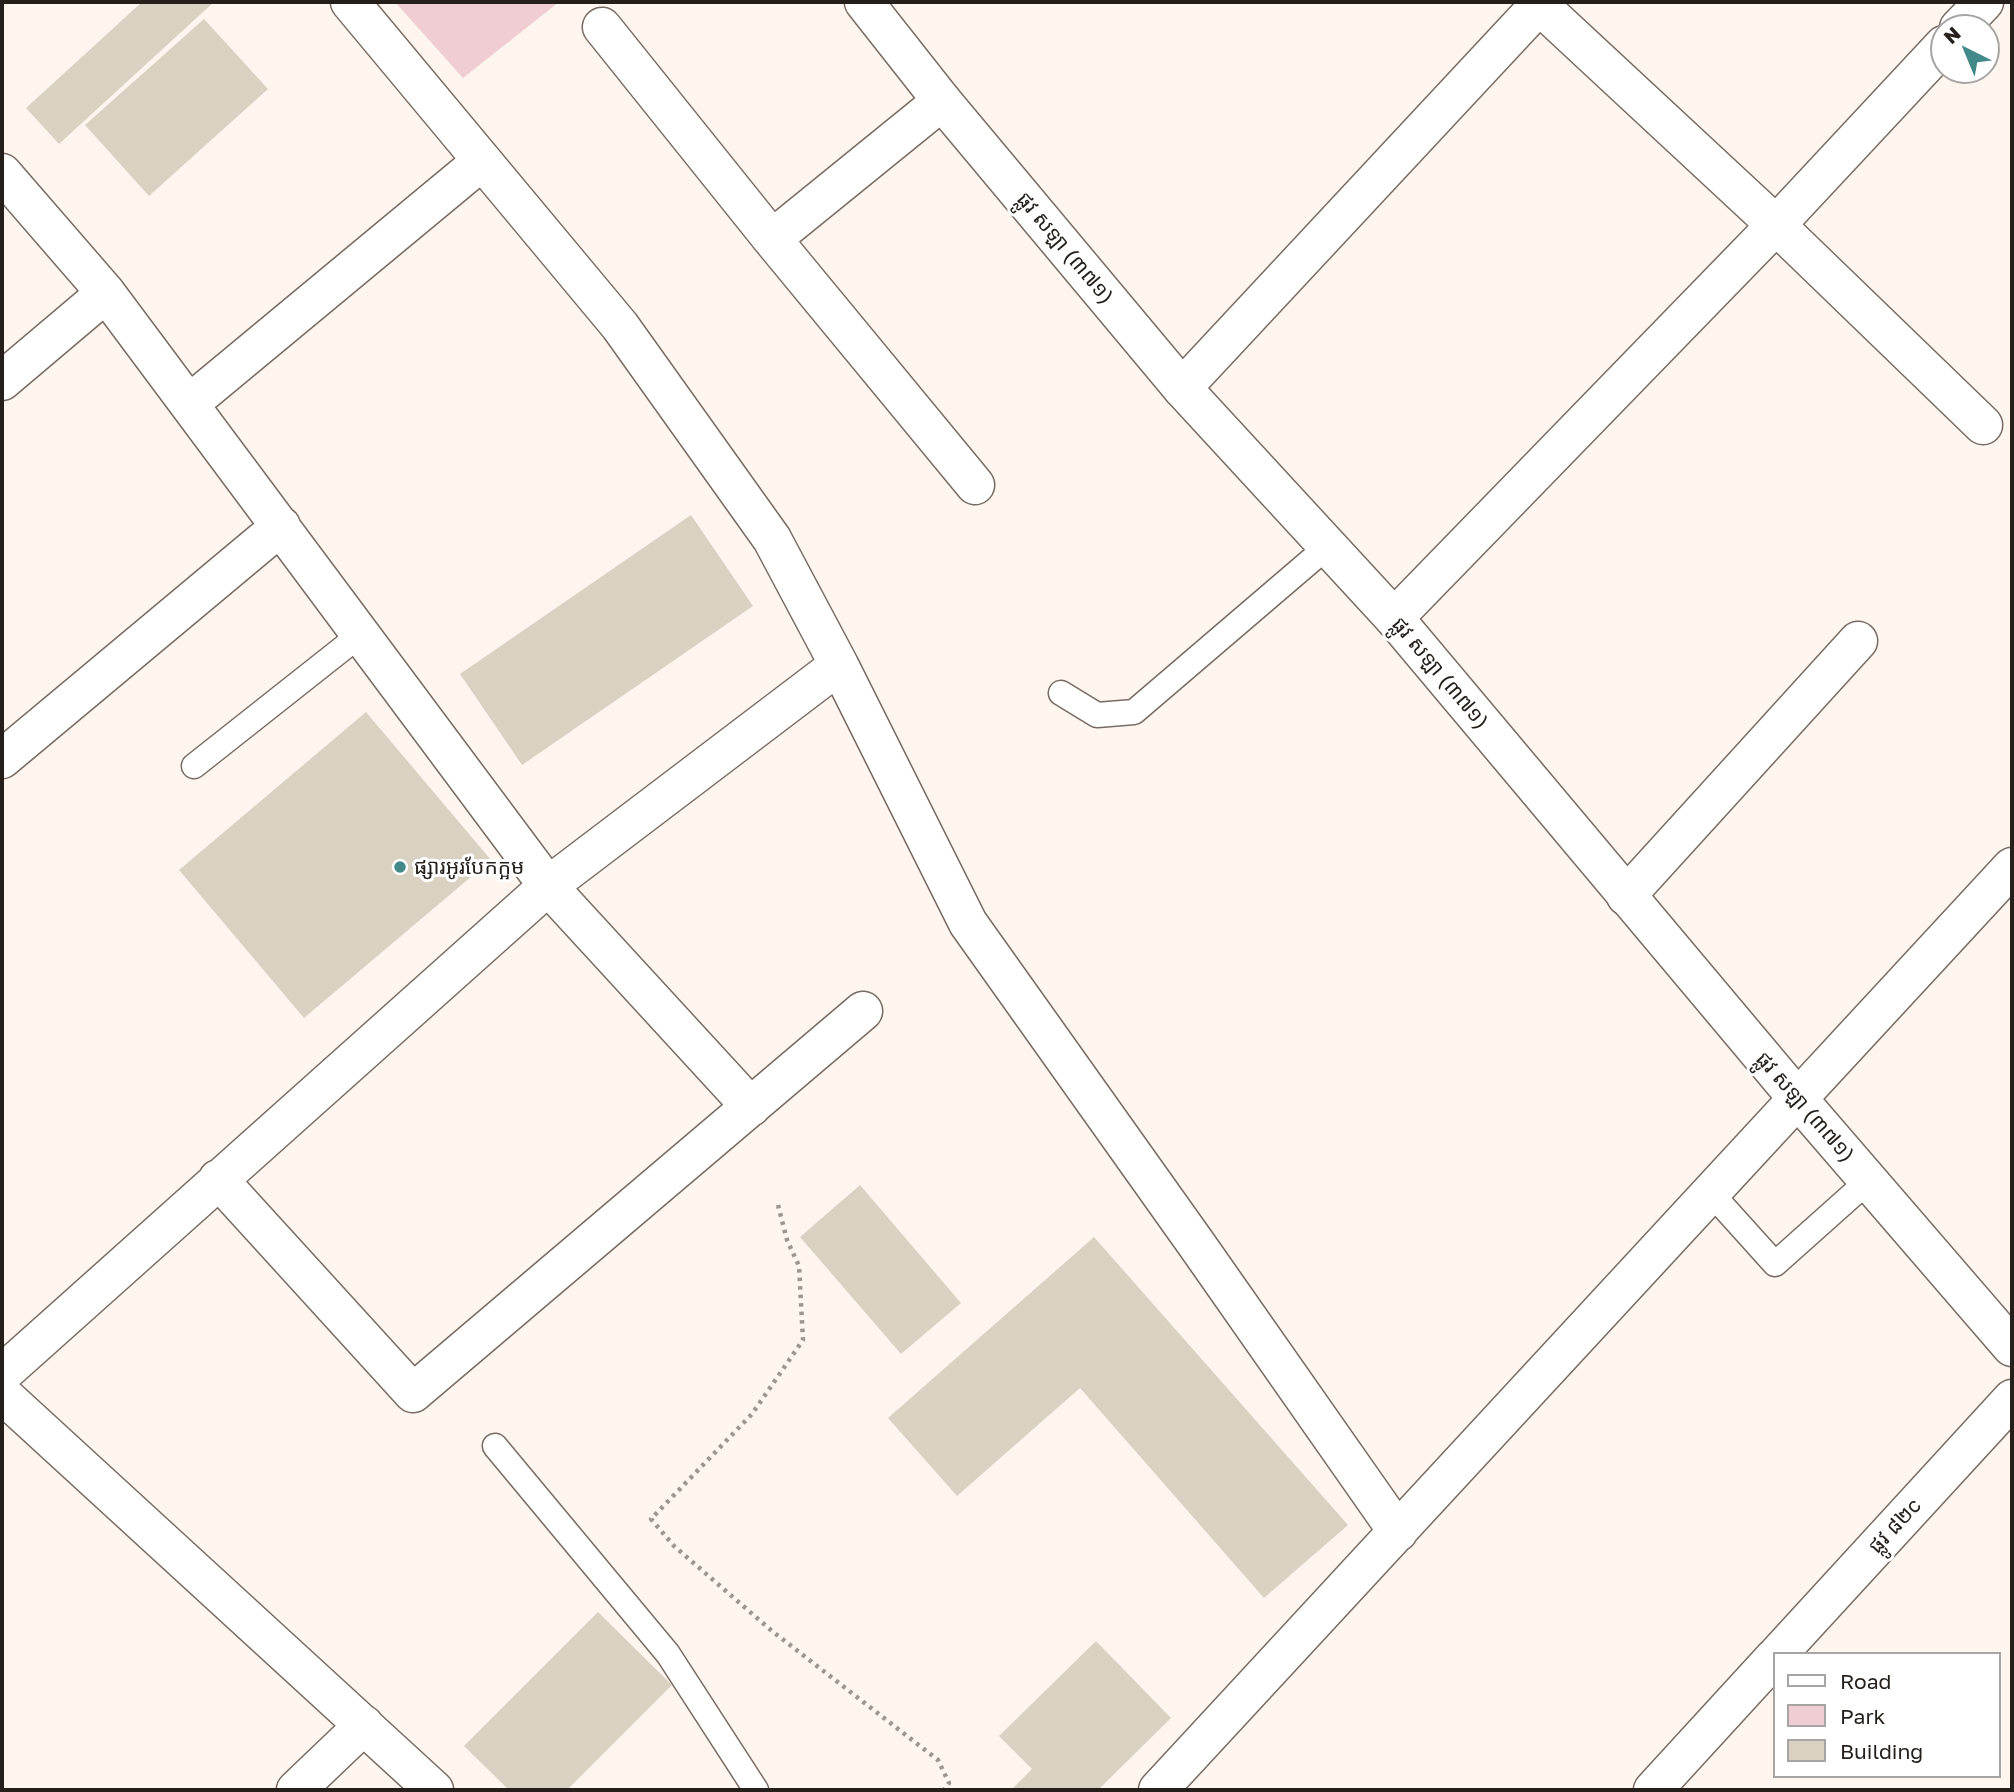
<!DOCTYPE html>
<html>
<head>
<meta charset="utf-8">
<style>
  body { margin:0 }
  #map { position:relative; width:2014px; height:1792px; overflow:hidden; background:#fef5ef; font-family:"Golos Text",sans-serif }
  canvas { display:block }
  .frame { position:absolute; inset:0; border:4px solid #241f1b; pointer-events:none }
  .legend { position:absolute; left:1773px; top:1652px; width:228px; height:126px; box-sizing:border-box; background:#fff; border:2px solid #a7a5a4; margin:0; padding:9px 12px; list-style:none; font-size:21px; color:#241f1b }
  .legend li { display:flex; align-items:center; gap:14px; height:35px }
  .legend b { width:35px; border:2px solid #a7a5a4 }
  .north { position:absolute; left:1930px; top:14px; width:70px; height:70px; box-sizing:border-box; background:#fff; border:2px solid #a7a5a4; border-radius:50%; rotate:317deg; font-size:19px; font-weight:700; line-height:28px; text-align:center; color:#241f1b }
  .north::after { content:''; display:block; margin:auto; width:24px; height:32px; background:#428a89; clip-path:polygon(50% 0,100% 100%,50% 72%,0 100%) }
</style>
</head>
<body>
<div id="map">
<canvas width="2014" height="1792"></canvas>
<div class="frame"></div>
<ul class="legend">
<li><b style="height:9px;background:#fff"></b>Road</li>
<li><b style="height:19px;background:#f0ccd3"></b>Park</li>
<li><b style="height:19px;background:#d9d2c2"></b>Building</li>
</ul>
<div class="north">N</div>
</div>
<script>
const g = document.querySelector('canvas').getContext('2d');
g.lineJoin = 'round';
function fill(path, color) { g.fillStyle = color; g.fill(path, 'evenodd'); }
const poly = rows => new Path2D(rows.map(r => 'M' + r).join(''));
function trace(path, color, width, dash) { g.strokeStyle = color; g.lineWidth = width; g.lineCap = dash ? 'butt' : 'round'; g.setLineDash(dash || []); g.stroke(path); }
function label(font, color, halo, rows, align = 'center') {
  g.font = font + ' "Golos Text","Noto Sans Khmer",sans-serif'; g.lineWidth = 6; g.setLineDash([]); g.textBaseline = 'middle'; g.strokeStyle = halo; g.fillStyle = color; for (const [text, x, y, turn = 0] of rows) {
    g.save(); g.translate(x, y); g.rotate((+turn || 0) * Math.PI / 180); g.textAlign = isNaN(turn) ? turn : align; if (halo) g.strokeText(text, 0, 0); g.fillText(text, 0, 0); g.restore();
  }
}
const green = poly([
  [395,2,559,2,463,78]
]);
const building = poly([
  [142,2,214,2,59,144,26,108],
  [204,19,268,89,149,196,85,125],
  [691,515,753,606,522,765,460,674],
  [366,712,491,860,304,1018,179,870],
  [860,1185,961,1303,901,1354,800,1237],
  [1094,1237,1348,1525,1264,1598,1080,1388,957,1496,888,1418],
  [598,1612,672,1685,567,1790,509,1790,464,1746],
  [1096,1641,1171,1718,1098,1790,1011,1790,1032,1769,999,1736]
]);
const path = poly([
  [778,1205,787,1240,799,1266,803,1340,752,1414,651,1519,674,1546,772,1631,938,1760,949,1783,944,1790]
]);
const service = poly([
  [1061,693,1097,715,1134,712,1328,546],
  [194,766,361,634],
  [1711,1193,1775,1264,1868,1181],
  [495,1446,668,1654,756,1790]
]);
const minor = poly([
  [350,2,620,326,772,539,839,665,968,923,1197,1245,1398,1532],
  [1536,2,1776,225,1983,425],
  [602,27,772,239,975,485],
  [1959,28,1984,2],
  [2,173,106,293,548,886,751,1107],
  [772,239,942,101],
  [2,381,106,293],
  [1182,388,1542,2],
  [189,404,482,161],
  [1394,618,1776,225,1944,45],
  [2,759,281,526],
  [1626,896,1858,641],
  [218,1179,413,1393,863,1011],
  [2,1374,548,886,839,665],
  [2,1394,434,1790],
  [296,1790,364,1725],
  [1158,1790,2012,867]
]);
const tertiary = poly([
  [864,2,942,101,1182,388,1394,618,1798,1099,2012,1347],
  [1778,1654,2012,1399],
  [1653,1790,1774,1658]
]);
const markers = [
  [400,867,7,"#428a89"]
];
const streetNames = [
  ["ផ្លូវ សឡា (៣៧១)",1065,248,50],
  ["ផ្លូវ សឡា (៣៧១)",1440,673,50],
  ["ផ្លូវ សឡា (៣៧១)",1805,1107,49],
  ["ផ្លូវ ៨២c",1895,1526,-47]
];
const poiNames = [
  ["ផ្សារអូរបែកក្អម",414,867]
];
fill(green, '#f0ccd3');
fill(building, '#d9d2c2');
trace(service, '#786b62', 27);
trace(minor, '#786b62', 41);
trace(tertiary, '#786b62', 41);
trace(path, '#9d9690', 4.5, [3.5, 5]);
trace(service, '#fff', 24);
trace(minor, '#fff', 38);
trace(tertiary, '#fff', 38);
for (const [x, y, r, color] of markers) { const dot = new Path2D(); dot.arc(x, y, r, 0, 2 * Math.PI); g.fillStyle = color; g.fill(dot); trace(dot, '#fff', 2.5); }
label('21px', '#241f1b', '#fff', streetNames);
label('21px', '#241f1b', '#fff', poiNames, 'left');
</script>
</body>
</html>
